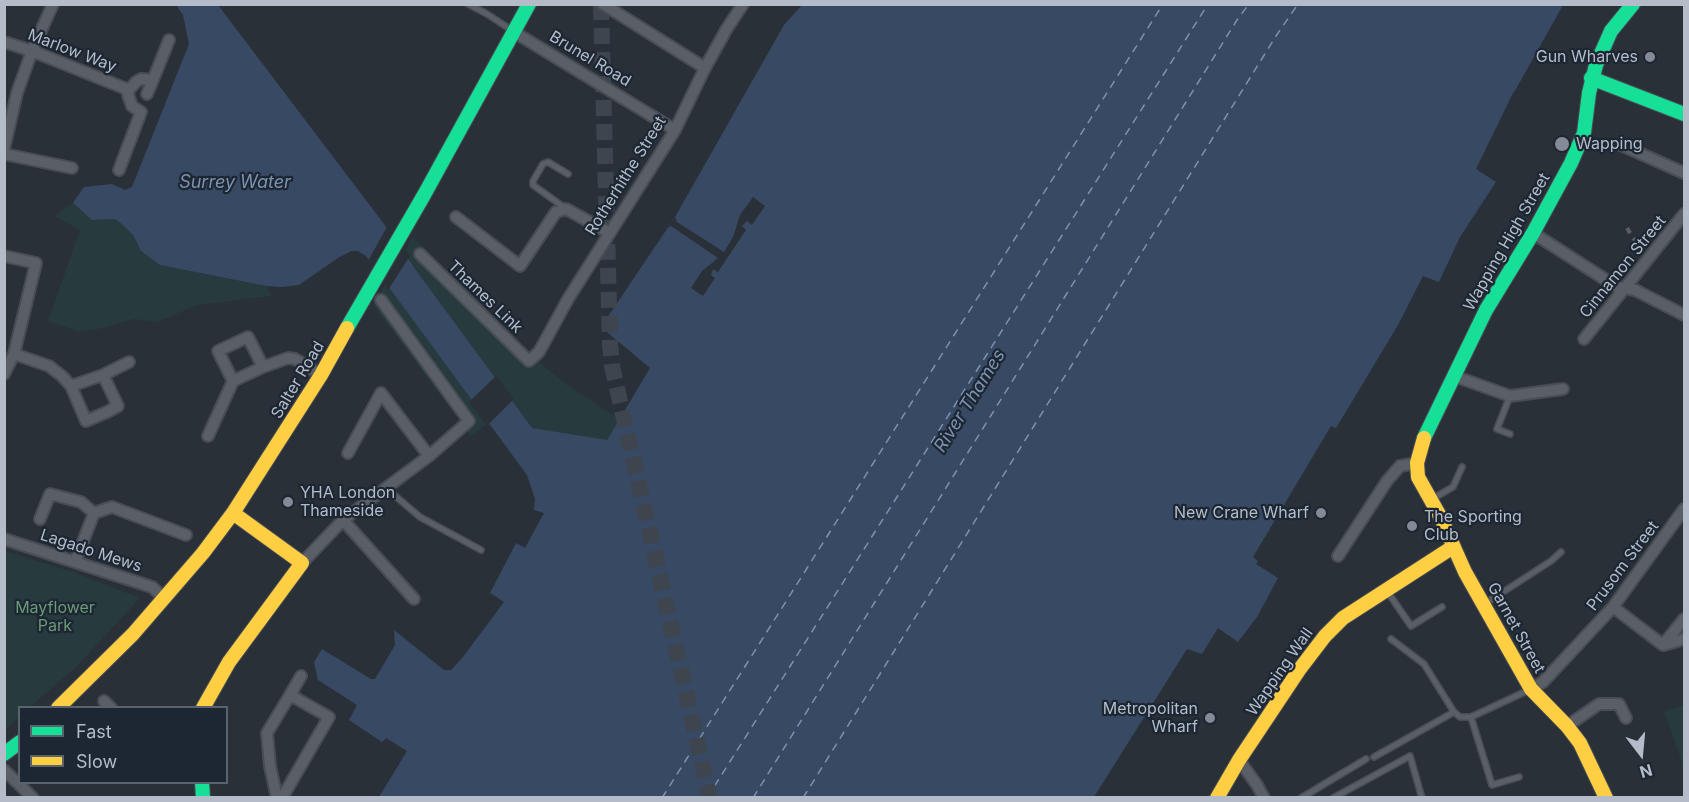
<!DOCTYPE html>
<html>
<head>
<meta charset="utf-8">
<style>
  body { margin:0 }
  #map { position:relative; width:1689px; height:802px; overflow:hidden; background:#2a3038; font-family:Inter,sans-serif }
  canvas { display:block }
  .frame { position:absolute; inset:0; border:6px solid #b4bcc9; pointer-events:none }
  .legend { position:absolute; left:18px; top:706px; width:210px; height:78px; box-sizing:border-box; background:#1d2633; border:2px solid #59626f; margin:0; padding:8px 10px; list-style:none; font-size:18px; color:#b4bcc9 }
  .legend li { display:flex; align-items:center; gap:12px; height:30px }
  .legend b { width:30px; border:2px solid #59626f }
  .north { position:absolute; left:1611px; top:724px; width:60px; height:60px; -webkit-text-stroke:4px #1d2633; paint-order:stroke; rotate:164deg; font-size:16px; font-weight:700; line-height:24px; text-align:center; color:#b4bcc9 }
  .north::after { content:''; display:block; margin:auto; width:21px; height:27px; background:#b4bcc9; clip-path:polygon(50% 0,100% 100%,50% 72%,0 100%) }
</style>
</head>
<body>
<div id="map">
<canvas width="1689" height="802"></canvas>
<div class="frame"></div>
<ul class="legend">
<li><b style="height:8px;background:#16e098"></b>Fast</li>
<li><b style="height:8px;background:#ffcf43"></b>Slow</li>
</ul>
<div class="north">N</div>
</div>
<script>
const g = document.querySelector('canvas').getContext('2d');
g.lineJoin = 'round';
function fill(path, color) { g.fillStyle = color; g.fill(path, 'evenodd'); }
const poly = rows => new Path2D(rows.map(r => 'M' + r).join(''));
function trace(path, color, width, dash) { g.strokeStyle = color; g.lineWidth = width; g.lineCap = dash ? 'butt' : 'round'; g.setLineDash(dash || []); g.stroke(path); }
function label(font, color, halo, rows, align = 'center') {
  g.font = font + ' Inter,sans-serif'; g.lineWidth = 4.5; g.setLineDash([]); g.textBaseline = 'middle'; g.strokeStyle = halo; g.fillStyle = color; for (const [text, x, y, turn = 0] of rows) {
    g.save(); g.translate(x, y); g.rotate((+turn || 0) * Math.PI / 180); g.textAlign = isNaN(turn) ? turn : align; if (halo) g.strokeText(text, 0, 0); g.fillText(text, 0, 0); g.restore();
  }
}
const green = poly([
  [73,203,92,220,115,219,123,225,133,235,136,243,160,265,266,286,271,296,197,305,157,322,134,319,94,330,78,331,48,321,80,230,55,216],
  [413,237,545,367,567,385,613,415,621,417,607,440,543,487,488,423,471,436,373,305],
  [5,551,76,573,140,598,76,667,30,707,20,708,19,717,5,730],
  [1684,705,1684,768,1664,711]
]);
const water = poly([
  [176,5,218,5,384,224,418,273,532,428,607,440,650,368,601,327,675,217,784,25,802,5,1563,5,1516,89,1513,93,1476,169,1496,182,1460,237,1439,282,1423,276,1398,325,1350,405,1336,428,1331,426,1253,557,1258,561,1256,564,1278,578,1257,617,1238,642,1218,628,1202,654,1187,649,1094,797,379,797,407,751,386,738,382,742,349,720,357,705,318,680,314,662,322,649,371,679,375,679,395,645,394,630,444,670,451,670,463,657,504,602,490,593,516,543,525,548,544,513,534,510,535,499,527,475,366,256,358,251,351,251,338,258,299,285,281,287,266,286,160,265,141,251,133,235,123,225,115,219,92,220,73,203,84,187,112,184,125,190,132,187,189,44,183,15]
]);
const pier = poly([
  [753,197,765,206,752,225,747,221,742,226,746,230,718,272,713,269,711,275,715,278,703,296,691,288,702,271,718,258,671,226,668,228,675,217,677,222,724,252,733,237,740,215],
  [388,225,410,256,388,290,369,265,368,261],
  [496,376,514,399,487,426,469,402]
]);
const ferry = poly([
  [662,798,1163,4],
  [707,798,1208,4],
  [753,798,1237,20,1249,4],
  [803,798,1276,36,1298,4]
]);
const primaryTunnel = poly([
  [601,4,610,343,612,366,710,798]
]);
const lane = poly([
  [468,4,487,14,513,31],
  [565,208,533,185,533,181,543,164,548,162,568,174],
  [1510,434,1497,429,1510,396],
  [387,489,420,517,481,550],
  [1432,499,1453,487,1462,467],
  [1387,591,1411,626,1442,607],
  [1486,603,1551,561,1561,552],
  [1391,639,1424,664,1454,712],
  [1471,717,1492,785,1519,777],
  [1374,757,1454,712,1460,717,1471,717,1529,690],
  [1301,798,1366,759],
  [1333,798,1410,756,1422,798]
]);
const street = poly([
  [603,4,705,68],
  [514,32,675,130],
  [4,42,32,51,129,90],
  [147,94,153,80],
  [1621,145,1684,173],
  [4,149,17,93,32,51,53,4],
  [4,154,72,168],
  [119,170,141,112,132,106,128,95,129,90,136,82,141,79,153,80,169,40],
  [456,217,520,266,556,212,566,209,610,233],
  [1533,233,1617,287,1635,290,1684,315],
  [420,254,529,361,539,352,568,299,675,130,705,68,726,30,743,4],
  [4,256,36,263,14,354,4,374],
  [1584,339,1684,214],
  [14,354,49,366,62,376,71,386,86,421,107,412,118,406,103,375,71,386],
  [103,375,129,362],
  [1454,376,1510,396,1563,389],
  [233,381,218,351,248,337,263,367],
  [208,436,233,381,263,367,288,358,295,359,321,375],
  [348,453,381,393,429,456],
  [40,519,50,494,81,502,94,513,112,507,186,535],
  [343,520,414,599],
  [4,539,152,587,164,598],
  [1338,556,1387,481,1400,466,1417,463],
  [75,562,94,513],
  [302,563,343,520,429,456,469,421,381,300],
  [1613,607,1663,645,1684,619],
  [1664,645,1684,639],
  [1531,689,1543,682,1613,607,1684,509],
  [290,695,301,676],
  [104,701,111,708],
  [1567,726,1599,704,1619,704,1626,718],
  [1239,760,1257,785,1264,798],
  [4,770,33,798],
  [277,798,270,766,267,733,290,695,329,717,282,798]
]);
const fast = poly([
  [1591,78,1684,114],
  [347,328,424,195,529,4],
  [1424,438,1486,310,1533,233,1571,163,1584,133,1589,93,1596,65,1611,31,1633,4],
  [4,754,20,742],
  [202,782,203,798]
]);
const slow = poly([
  [1424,438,1417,463,1418,477,1441,518,1465,572,1531,689,1567,726,1580,743,1606,798],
  [58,708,133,634,203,553,233,513,321,375,347,328],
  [203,708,229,662,302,563,233,513],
  [1217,798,1239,760,1299,670,1325,636,1343,618,1453,547]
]);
const rail = poly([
  [1627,228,1642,252]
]);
const markers = [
  [1650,57,6,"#848b96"],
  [1562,144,8,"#848b96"],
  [288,502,6,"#848b96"],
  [1321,513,6,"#848b96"],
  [1412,526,6,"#848b96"],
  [1210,718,6,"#848b96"]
];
const streetNames = [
  ["Marlow Way",72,51,21],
  ["Brunel Road",590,59,31],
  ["Rotherhithe Street",626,176,-58],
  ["Wapping High Street",1507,242,-60],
  ["Cinnamon Street",1623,267,-51],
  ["Thames Link",485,297,44],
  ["Salter Road",298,380,-59],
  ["Lagado Mews",91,551,18],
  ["Prusom Street",1623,566,-53],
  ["Garnet Street",1516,628,61],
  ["Wapping Wall",1280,672,-55]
];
const poiNames = [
  ["Gun Wharves",1638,57],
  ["Wapping",1576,144,"left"],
  ["YHA London",300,493,"left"],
  ["Thameside",300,511,"left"],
  ["New Crane Wharf",1309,513],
  ["The Sporting",1424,517,"left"],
  ["Club",1424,535,"left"],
  ["Metropolitan",1198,709],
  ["Wharf",1198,727]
];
const parkNames = [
  ["Mayflower",55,608],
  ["Park",55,626]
];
const waterNames = [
  ["Surrey Water",235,183],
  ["River Thames",970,401,-58]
];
fill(green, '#273a3e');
fill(water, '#384963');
fill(pier, '#2a3038');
trace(ferry, '#7c92b1', 1.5, [8, 6]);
trace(primaryTunnel, '#3f454e', 16, [16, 8]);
trace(lane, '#484c53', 8);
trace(street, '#484c53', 14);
trace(fast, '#484c53', 16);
trace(slow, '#484c53', 16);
trace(lane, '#5a5e66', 5);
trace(street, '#5a5e66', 10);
trace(fast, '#16e098', 14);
trace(slow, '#ffcf43', 14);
trace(rail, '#595d64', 4, [6, 6]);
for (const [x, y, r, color] of markers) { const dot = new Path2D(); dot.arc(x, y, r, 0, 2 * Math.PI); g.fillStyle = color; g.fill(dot); trace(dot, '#1d2633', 2); }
label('16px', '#b4bcc9', '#1d2633', streetNames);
label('16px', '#b4bcc9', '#1d2633', poiNames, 'right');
label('16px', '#6b9a76', '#1d2633', parkNames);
label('italic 18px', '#7c92b1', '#1d2633', waterNames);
</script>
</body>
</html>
